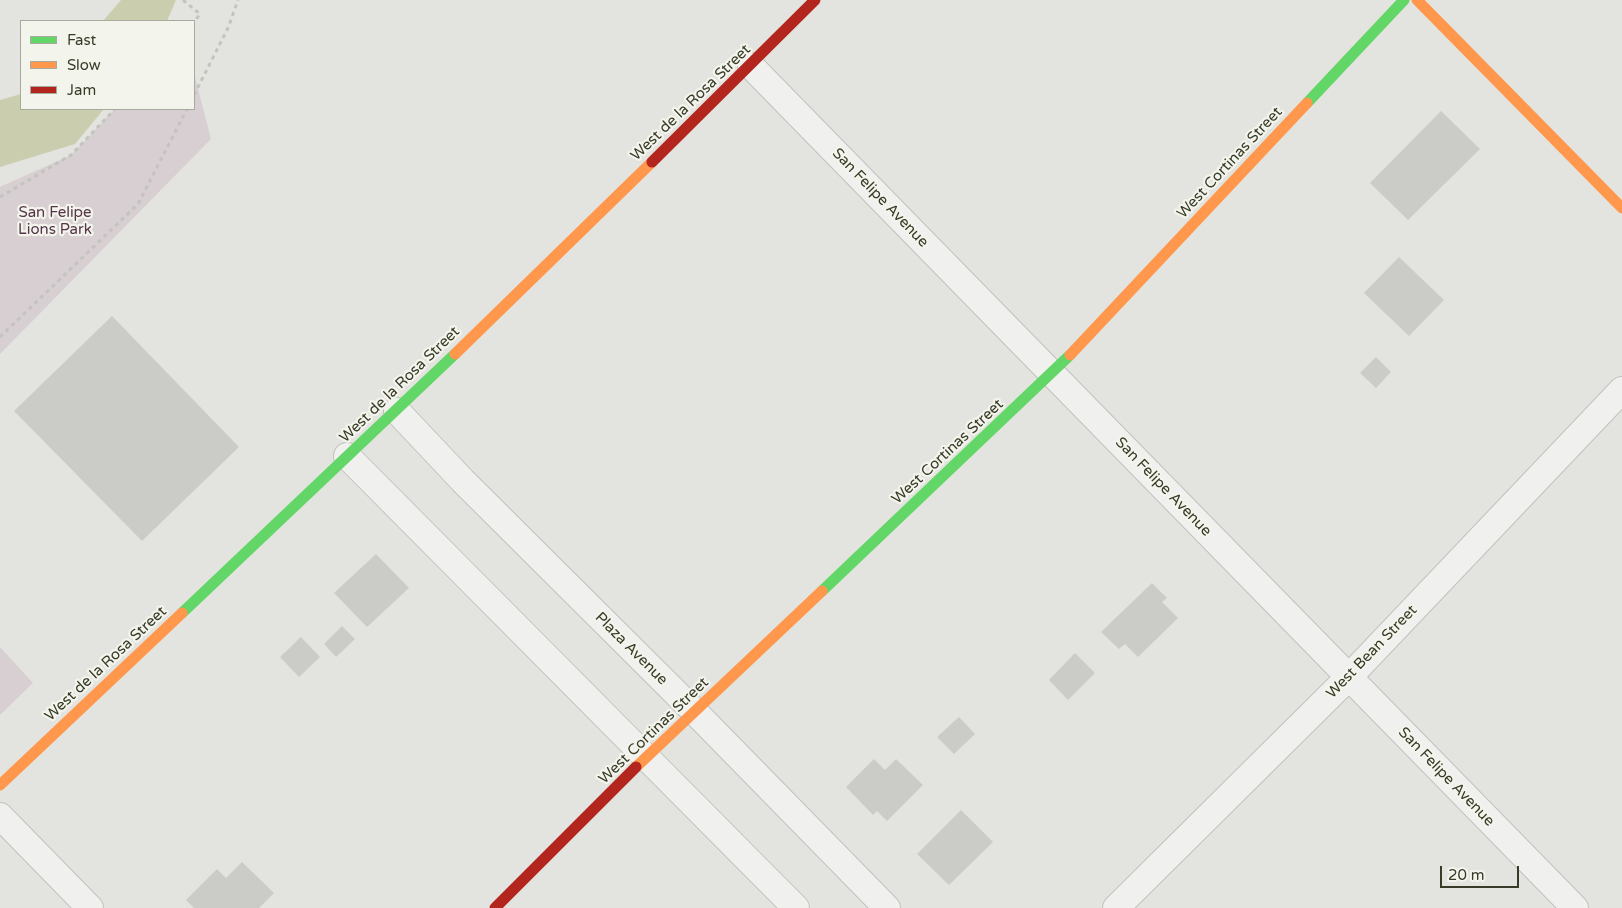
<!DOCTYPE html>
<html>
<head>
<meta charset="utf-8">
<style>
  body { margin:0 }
  #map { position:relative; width:1622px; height:908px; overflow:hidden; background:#e3e4df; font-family:"Varela Round",sans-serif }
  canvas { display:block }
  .legend { position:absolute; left:20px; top:20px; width:175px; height:90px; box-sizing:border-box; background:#f3f4ec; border:1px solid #a8aa9d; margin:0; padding:6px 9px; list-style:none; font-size:15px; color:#373b27 }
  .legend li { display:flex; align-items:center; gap:10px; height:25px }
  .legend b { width:25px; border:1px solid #a8aa9d }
  .scale { position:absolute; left:1440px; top:866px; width:79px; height:22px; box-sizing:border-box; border:2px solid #373b27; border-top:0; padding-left:6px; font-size:15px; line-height:18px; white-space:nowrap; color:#373b27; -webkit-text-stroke:4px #f3f4ec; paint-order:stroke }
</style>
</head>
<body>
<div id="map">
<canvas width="1622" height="908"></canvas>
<ul class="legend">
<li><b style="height:6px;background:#63d668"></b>Fast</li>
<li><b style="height:6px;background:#ff974d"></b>Slow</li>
<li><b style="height:6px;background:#b3261e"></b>Jam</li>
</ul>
<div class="scale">20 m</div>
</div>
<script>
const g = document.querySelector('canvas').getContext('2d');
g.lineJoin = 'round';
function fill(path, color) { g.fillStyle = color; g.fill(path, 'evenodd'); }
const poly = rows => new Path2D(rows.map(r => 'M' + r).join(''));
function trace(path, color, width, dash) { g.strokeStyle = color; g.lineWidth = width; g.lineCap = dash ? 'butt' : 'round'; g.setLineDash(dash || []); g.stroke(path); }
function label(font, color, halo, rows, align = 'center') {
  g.font = font + ' "Varela Round",sans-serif'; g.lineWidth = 4.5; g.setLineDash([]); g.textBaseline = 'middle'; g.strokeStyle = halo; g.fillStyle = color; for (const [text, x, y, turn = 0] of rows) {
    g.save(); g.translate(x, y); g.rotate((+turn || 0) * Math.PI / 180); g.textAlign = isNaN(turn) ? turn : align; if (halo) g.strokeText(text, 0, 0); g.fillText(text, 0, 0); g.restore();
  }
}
const green = poly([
  [194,73,211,139,0,354,0,187,71,155,115,109,194,109],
  [0,647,33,683,0,715]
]);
const water = poly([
  [121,0,176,0,167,21,103,21],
  [21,94,21,109,104,109,75,144,0,167,0,100]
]);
const building = poly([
  [1441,111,1480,149,1408,220,1370,183],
  [1399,257,1444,300,1409,336,1364,293],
  [112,316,239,447,142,541,14,411],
  [1376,357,1391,372,1376,388,1360,373],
  [376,554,409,588,367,627,334,593],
  [1152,583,1167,598,1162,602,1178,618,1138,657,1125,644,1119,649,1101,632],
  [342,626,355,639,336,657,324,644],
  [301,637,320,657,299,677,280,657],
  [1075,653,1095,673,1068,700,1049,680],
  [959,717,975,734,954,754,937,737],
  [874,759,885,770,896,759,923,785,887,821,877,811,873,815,846,787],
  [961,810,993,842,949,885,917,854],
  [242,862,274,893,259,908,194,908,186,900,217,869,226,878]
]);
const path = poly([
  [183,0,200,14,194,22],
  [194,95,228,28,238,0],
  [0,197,71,155,115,109],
  [0,337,138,204,187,109]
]);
const street = poly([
  [751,66,1575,908],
  [397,411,463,481,695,712,887,908],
  [347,456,796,908],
  [0,816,90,908],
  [1116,908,1349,677,1622,390]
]);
const fast = poly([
  [1307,103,1404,0],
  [822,591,1070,355],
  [182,613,455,354]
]);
const slow = poly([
  [1417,0,1622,208],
  [455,354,652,162],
  [1070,355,1307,103],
  [636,767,822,591],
  [0,785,182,613]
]);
const jam = poly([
  [652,162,815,0],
  [495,908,636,767]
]);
const streetNames = [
  ["West de la Rosa Street",691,103,-44],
  ["West Cortinas Street",1230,163,-47],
  ["San Felipe Avenue",880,198,46],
  ["West de la Rosa Street",400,385,-44],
  ["West Cortinas Street",948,452,-43],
  ["San Felipe Avenue",1163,487,46],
  ["Plaza Avenue",631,649,45],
  ["West Bean Street",1372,652,-46],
  ["West de la Rosa Street",106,664,-43],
  ["West Cortinas Street",654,731,-44],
  ["San Felipe Avenue",1446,777,46]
];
const parkNames = [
  ["San Felipe",55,213],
  ["Lions Park",55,230]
];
fill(green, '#d8cfd3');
fill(water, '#cbceae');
fill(building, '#cbccc7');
trace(street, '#c1c2bd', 28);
trace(path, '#c2c4bd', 3, [4, 4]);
trace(street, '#f0f0ee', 26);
trace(fast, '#63d668', 11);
trace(slow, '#ff974d', 11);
trace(jam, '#b3261e', 11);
label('15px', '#373b27', '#f3f4ec', streetNames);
label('15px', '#56354a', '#f3f4ec', parkNames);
</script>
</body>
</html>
